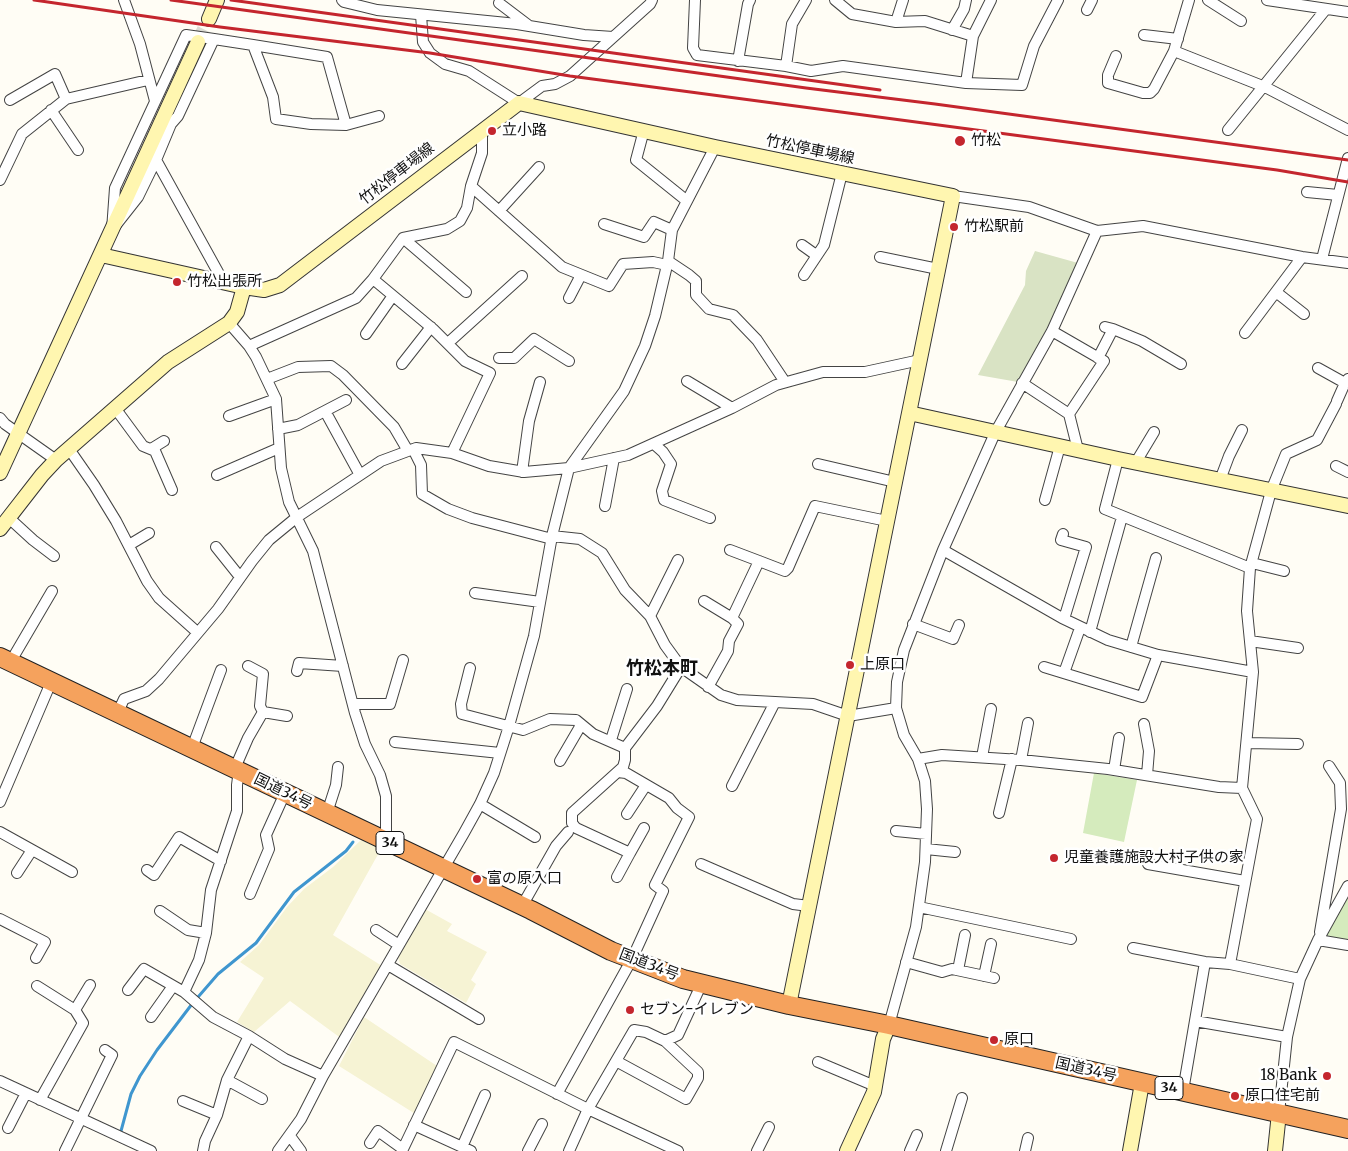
<!DOCTYPE html>
<html>
<head>
<meta charset="utf-8">
<style>
  body { margin:0 }
  canvas { display:block; background:#fffdf5 }
</style>
</head>
<body>
<canvas width="1348" height="1151"></canvas>
<script>
const g = document.querySelector('canvas').getContext('2d');
g.lineJoin = 'round';
function fill(path, color) { g.fillStyle = color; g.fill(path, 'evenodd'); }
const poly = rows => new Path2D(rows.map(r => 'M' + r).join(''));
function trace(path, color, width, dash) { g.strokeStyle = color; g.lineWidth = width; g.lineCap = dash ? 'butt' : 'round'; g.setLineDash(dash || []); g.stroke(path); }
function label(font, color, halo, rows, align = 'center') {
  g.font = font + ' Merriweather,"Noto Sans JP",serif'; g.lineWidth = 5; g.setLineDash([]); g.textBaseline = 'middle'; g.strokeStyle = halo; g.fillStyle = color; for (const [text, x, y, turn = 0] of rows) {
    g.save(); g.translate(x, y); g.rotate((+turn || 0) * Math.PI / 180); g.textAlign = isNaN(turn) ? turn : align; if (halo) g.strokeText(text, 0, 0); g.fillText(text, 0, 0); g.restore();
  }
}
const farmland = poly([
  [361,840,381,849,333,935,382,966,342,1039,290,1001,254,1032,237,1022,264,978,240,962,259,945,287,907,304,889,333,867],
  [425,909,452,924,447,931,487,952,471,980,476,984,466,1003,400,964,398,957],
  [364,1017,440,1068,417,1115,339,1066]
]);
const green = poly([
  [1094,773,1137,780,1124,842,1083,833],
  [1348,893,1348,941,1324,937]
]);
const cemetery = poly([
  [1035,251,1078,263,1049,329,1018,382,978,375,1025,285,1026,271]
]);
const stream = poly([
  [121,1131,131,1094,140,1076,157,1050,192,1004,218,974,256,943,294,892,346,851,353,842]
]);
const secondaryTunnel = poly([
  [198,42,209,19]
]);
const street = poly([
  [124,0,140,44,155,101],
  [342,0,344,2,377,10,517,24,584,35,613,37],
  [695,0,693,48,697,55,786,66,811,71,843,66,966,83,1022,85,1034,46,1058,0],
  [835,0,852,14,896,22,925,21,973,36],
  [1208,0,1241,21],
  [1267,0,1348,12],
  [499,3,528,25],
  [1087,10,1092,0],
  [421,15,423,42,430,53,445,64,469,71,519,103,542,86,555,84,570,76,650,4,652,0],
  [896,22,903,0],
  [952,30,964,9,966,0],
  [186,35,214,39,178,116,171,124,156,160,138,197,112,230,115,188,186,35],
  [1144,35,1178,39],
  [214,39,253,45,327,57,346,125,311,124,276,119,273,97,253,45],
  [1174,51,1265,87,1348,130],
  [1116,56,1108,75,1108,83,1143,93,1150,93,1154,89,1174,51,1189,0],
  [738,61,748,4,750,0],
  [786,66,792,24,806,0],
  [966,83,973,36,991,0],
  [10,100,55,74,66,99],
  [51,110,78,150],
  [346,125,379,116],
  [482,130,482,153,471,186,562,267,609,286,623,264,653,262,667,265],
  [644,130,636,160,687,201],
  [1228,130,1326,9],
  [156,160,224,283],
  [0,180,22,134,66,99,148,80],
  [1307,192,1338,195],
  [953,196,1029,207,1097,231,1143,226,1302,257,1348,263],
  [499,211,539,167],
  [604,224,644,237,654,222,672,230],
  [403,238,466,292],
  [802,245,816,255],
  [880,257,938,269],
  [1322,259,1348,158],
  [668,261,689,275,696,281,696,295,709,309,733,315,757,340,785,382],
  [804,275,824,245,842,173],
  [1276,292,1304,314],
  [569,298,581,275],
  [229,323,249,346,256,357,276,399,281,468,289,502,313,551,355,713,365,744,380,775,386,796,386,841],
  [1113,329,1142,341,1181,364],
  [1052,331,1104,361,1069,414],
  [1245,333,1302,257],
  [366,334,392,297],
  [448,343,522,276],
  [249,346,356,298,373,279],
  [499,358,514,358,534,339,569,361],
  [1098,358,1113,329,1105,327],
  [402,364,431,327],
  [1318,368,1345,383,1348,379],
  [267,379,298,367,331,366,343,375,394,427,408,451],
  [687,381,732,408],
  [1022,383,1069,414,1078,450],
  [1337,401,1345,383],
  [115,408,143,446,155,451,172,490],
  [325,411,360,475],
  [229,416,276,399],
  [0,418,5,424,56,460],
  [278,429,298,425,346,400],
  [654,444,663,452,671,464,662,491,664,500,710,518],
  [69,449,94,485,116,521,147,581,159,598,197,632],
  [151,449,164,441],
  [413,449,421,465,422,494,448,509,472,518,552,539],
  [452,453,490,373,465,361,433,329,373,279,403,238,447,229,460,221,467,208,471,186],
  [1118,459,1105,509,1250,568],
  [1136,462,1154,432],
  [818,464,895,482],
  [1336,466,1348,472],
  [522,472,529,421,540,382],
  [217,475,279,448],
  [1220,480,1229,456,1242,430],
  [1045,500,1060,446],
  [605,506,614,458],
  [9,518,33,540,54,556],
  [1063,534,1061,540,1086,547,1064,619],
  [552,536,580,539,602,553,625,590,650,616,665,645,681,667,721,695,737,700,813,704,848,716,896,708],
  [129,545,149,533],
  [216,547,240,577],
  [943,550,1062,618,1108,640,1158,655,1253,672],
  [759,561,785,571,788,568,815,506,887,521],
  [1252,563,1284,571],
  [475,593,540,602],
  [704,601,732,618],
  [650,616,678,560],
  [913,624,953,639,959,625],
  [1090,632,1122,517],
  [1250,641,1298,648],
  [1131,647,1156,558],
  [11,661,52,591],
  [248,666,263,674,260,706,263,712],
  [1044,667,1142,697,1158,655],
  [470,668,461,704,462,714,523,730,550,719,576,720,593,734,625,748],
  [297,671,299,663,343,666],
  [1064,673,1080,628],
  [708,687,728,651,729,641,738,624,732,618,759,561,730,550],
  [353,704,390,704,403,660],
  [118,712,124,699,146,691,159,679,218,609,252,561,269,540,297,517,381,461,416,448,452,453,489,466,524,472,569,468,628,455,732,408,776,385,823,372,865,372,920,360],
  [1144,724,1149,751,1147,775],
  [611,740,627,689],
  [395,742,500,753],
  [1247,743,1298,744],
  [192,748,221,670],
  [982,757,991,709],
  [918,759,942,755,1021,760,1108,769,1219,787,1242,788],
  [1021,760,1028,723],
  [560,761,581,725],
  [235,768,248,738,263,712,287,716],
  [1114,770,1119,738],
  [732,786,775,702],
  [0,802,52,680],
  [480,804,535,837],
  [327,813,336,785,338,767],
  [999,813,1012,759],
  [627,814,646,785],
  [896,831,926,834],
  [0,832,72,872],
  [926,849,955,852],
  [630,853,644,828],
  [701,864,793,904,809,906],
  [1148,864,1245,881],
  [147,870,154,875,179,837,221,861],
  [17,873,32,850],
  [617,877,630,853,576,828,572,823,572,813,623,767,625,760,625,748,657,706,681,667],
  [250,894,269,849,266,835,285,793],
  [522,906,556,846,568,832],
  [919,907,1071,939],
  [160,911,188,930,206,933],
  [0,919,45,942,36,958],
  [376,930,399,945],
  [1320,932,1341,809,1340,783,1329,766],
  [1318,940,1348,945],
  [1133,948,1205,962,1230,964,1300,979],
  [906,962,942,972,952,969,994,978],
  [1230,964,1257,819,1242,788,1253,672,1247,611,1250,568,1271,491,1286,454,1317,440,1336,404],
  [388,965,479,1019],
  [958,970,965,935],
  [984,976,991,944],
  [37,986,75,1010,83,1023,40,1100],
  [128,990,144,969,184,992,213,1017,249,1036,285,1059,323,1076],
  [184,992,199,960,206,933,211,890,237,811,237,785,239,770],
  [75,1010,90,985],
  [151,1017,173,986],
  [1195,1021,1287,1037],
  [889,1025,916,927,925,862,927,809,925,781,918,759,904,735,896,708,897,682,904,650,943,550,995,433,1052,331,1097,231],
  [249,1036,227,1080,262,1099],
  [616,1061,686,1099,698,1078,698,1072,665,1041],
  [818,1062,875,1086],
  [0,1081,151,1151],
  [1183,1091,1205,962],
  [557,1094,632,959,663,891,655,885,689,817,677,808,669,798,626,773,618,772],
  [183,1101,217,1115,205,1141,203,1151],
  [1279,1113,1287,1037,1300,979,1318,940,1348,886],
  [217,1115,227,1080],
  [414,1125,471,1151],
  [8,1128,26,1093],
  [290,1136,301,1151],
  [370,1143,378,1131,403,1149],
  [462,1147,485,1095],
  [65,1151,112,1055,105,1050],
  [278,1151,301,1119,323,1076,464,833,480,804,494,773,509,726,534,636,552,536,569,468,624,391,645,346,655,316,668,261,672,230,715,147],
  [402,1151,454,1042,588,1109,678,1151],
  [528,1151,542,1124],
  [569,1151,588,1109,634,1030,646,1032,665,1041,678,1035,702,983],
  [757,1151,769,1127],
  [910,1151,917,1135],
  [946,1151,962,1098],
  [1025,1151,1028,1138]
]);
const secondary = poly([
  [209,19,217,0],
  [101,255,244,287,264,290,280,285,519,103,715,147,953,196,789,1005],
  [909,413,1118,459,1348,506],
  [0,473,198,42],
  [0,529,42,475,56,460,168,362,229,323,237,312,244,287],
  [847,1151,874,1092,883,1039,889,1025],
  [1130,1151,1142,1083],
  [1275,1151,1279,1113]
]);
const highway = poly([
  [0,657,531,910,611,951,683,979,789,1005,889,1025,1348,1129]
]);
const rail = poly([
  [34,0,220,27,430,53,570,76,1277,170,1348,182],
  [171,0,806,88,935,104,1348,160],
  [231,0,880,90]
]);
const markers = [
  [492,131,5,"#c4262e"],
  [960,141,6,"#c4262e"],
  [954,227,5,"#c4262e"],
  [177,282,5,"#c4262e"],
  [850,665,5,"#c4262e"],
  [1054,858,5,"#c4262e"],
  [477,879,5,"#c4262e"],
  [630,1010,5,"#c4262e"],
  [994,1040,5,"#c4262e"],
  [1327,1076,5,"#c4262e"],
  [1235,1096,5,"#c4262e"]
];
const shields = [
  [390,843,28],
  [1169,1088,28]
];
const shieldNames = [
  ["34",390,843],
  ["34",1169,1088]
];
const poiNames = [
  ["立小路",502,131],
  ["竹松",971,141],
  ["竹松駅前",964,227],
  ["竹松出張所",187,282],
  ["上原口",860,665],
  ["児童養護施設大村子供の家",1064,858],
  ["富の原入口",487,879],
  ["セブン-イレブン",640,1010],
  ["原口",1004,1040],
  ["18 Bank",1317,1076,"right"],
  ["原口住宅前",1245,1096]
];
const streetNames = [
  ["竹松停車場線",810,150,12],
  ["竹松停車場線",397,174,-38],
  ["国道34号",283,792,26],
  ["国道34号",649,965,21],
  ["国道34号",1086,1070,13]
];
const quarterNames = [
  ["竹松本町",662,669]
];
fill(farmland, '#f6f3d4');
fill(green, '#d5ebbd');
fill(cemetery, '#d9e3c4');
trace(stream, '#3f96cf', 3);
trace(secondaryTunnel, '#dbdad3', 14, [14, 7]);
trace(street, '#444', 12);
trace(secondary, '#333', 16);
trace(highway, '#222', 20);
trace(street, '#fff', 10);
trace(secondary, '#fff6b0', 14);
trace(highway, '#f5a25d', 18);
trace(rail, '#c4262e', 3);
for (const [x, y, r, color] of markers) { const dot = new Path2D(); dot.arc(x, y, r, 0, 2 * Math.PI); g.fillStyle = color; g.fill(dot); trace(dot, '#fff', 2); }
for (const [x, y, w] of shields) { const box = new Path2D(); box.roundRect(x - w / 2, y - 11.5, w, 23, 4); g.fillStyle = '#fff'; g.fill(box); trace(box, '#111', 1); }
label('bold 14px', '#111', null, shieldNames);
label('15px', '#111', '#fff', poiNames, 'left');
label('15px', '#111', '#fff', streetNames);
label('bold 18px', '#111', '#fff', quarterNames);
</script>
</body>
</html>
